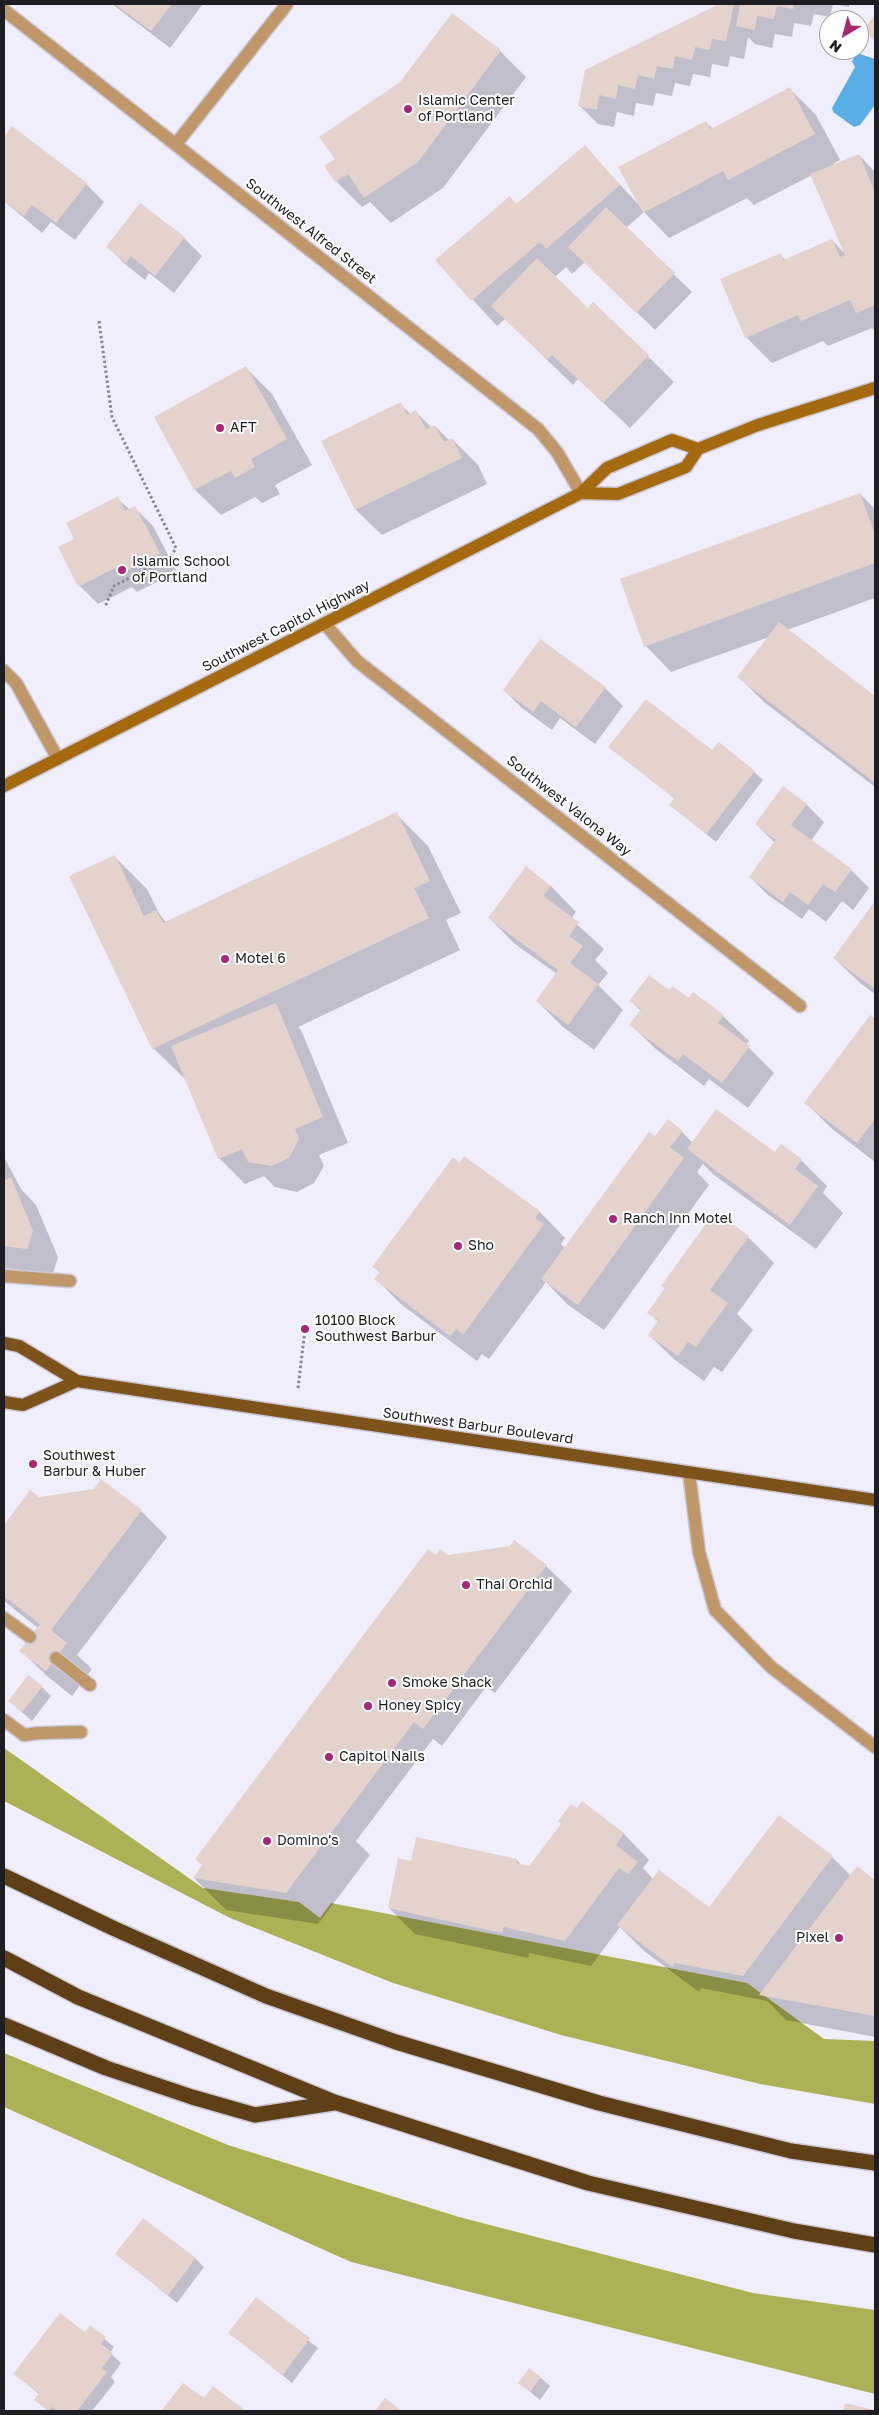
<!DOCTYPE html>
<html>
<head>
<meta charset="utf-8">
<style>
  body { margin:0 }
  #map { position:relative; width:879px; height:2415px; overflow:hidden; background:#f0eefd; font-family:"Golos Text",sans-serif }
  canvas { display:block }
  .frame { position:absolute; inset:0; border:5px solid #1e1d22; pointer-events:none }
  .north { position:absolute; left:819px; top:10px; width:50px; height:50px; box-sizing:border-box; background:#fff; border:1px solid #a5a5a7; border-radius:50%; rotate:217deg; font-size:14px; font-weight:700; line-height:20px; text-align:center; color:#1e1d22 }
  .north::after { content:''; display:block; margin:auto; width:18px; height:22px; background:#a82775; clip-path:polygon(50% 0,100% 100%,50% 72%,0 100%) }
</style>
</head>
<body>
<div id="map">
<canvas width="879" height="2415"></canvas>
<div class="frame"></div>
<div class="north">N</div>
</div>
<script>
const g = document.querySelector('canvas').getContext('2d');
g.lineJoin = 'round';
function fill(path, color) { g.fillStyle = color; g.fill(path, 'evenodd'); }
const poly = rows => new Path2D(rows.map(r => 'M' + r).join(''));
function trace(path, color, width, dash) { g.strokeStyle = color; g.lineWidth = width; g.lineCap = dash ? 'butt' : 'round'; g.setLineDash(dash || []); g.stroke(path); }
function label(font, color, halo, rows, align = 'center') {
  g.font = font + ' "Golos Text",sans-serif'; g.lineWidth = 4; g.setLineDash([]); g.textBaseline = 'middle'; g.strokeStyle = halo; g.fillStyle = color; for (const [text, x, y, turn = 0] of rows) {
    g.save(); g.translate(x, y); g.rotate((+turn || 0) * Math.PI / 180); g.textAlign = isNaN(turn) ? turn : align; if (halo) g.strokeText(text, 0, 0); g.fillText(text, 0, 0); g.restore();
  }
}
const forest = poly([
  [4,1748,203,1888,299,1902,320,1918,331,1903,747,1983,824,2039,875,2041,875,2104,760,2084,561,2035,393,1983,230,1918,4,1801],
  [4,2053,228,2145,459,2217,753,2293,875,2310,875,2394,351,2262,4,2107]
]);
const water = poly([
  [857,53,875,59,875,105,860,125,854,127,833,112,832,108,855,67,852,61]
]);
const shadow = poly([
  [112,4,203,4,170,48],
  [722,4,849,4,849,7,833,4,830,17,814,14,811,26,794,23,792,37,775,34,772,48,755,44,748,37,744,59,730,56,728,67,712,64,710,77,693,74,690,86,675,83,672,96,656,93,653,106,636,103,634,116,617,112,614,127,598,124,580,106,586,71],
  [500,51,526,77,443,188,391,223,370,202,362,207,336,181,326,166],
  [790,89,816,115,840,160,833,164,834,166,859,155,875,172,875,331,872,328,828,346,823,341,772,363,746,337,780,255,786,260,832,240,845,254,812,175,754,205,747,198,669,238,644,212,626,228,692,292,655,330,585,262,572,274,566,267,555,277,588,309,594,303,674,382,630,428,578,379,573,385,505,319,497,326,437,261,510,198,517,205,585,147,639,205,706,122,713,129],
  [13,128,86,184,104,202,75,240,51,222,42,233,4,201,4,139],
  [184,238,202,256,174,293,149,273,145,280,126,265,108,247],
  [246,368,272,394,312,465,275,485,280,494,262,503,255,497,221,515,195,490,156,417],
  [400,404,411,414,416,412,432,428,435,426,450,441,452,439,478,465,487,484,382,535,356,510,323,442],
  [860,494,875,509,875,598,787,630,875,698,875,787,764,702,739,677,769,637,671,672,646,646,622,580],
  [117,498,130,510,135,508,153,526,177,572,137,592,132,587,98,604,80,586,59,547,75,539],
  [605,688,623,706,595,744,560,718,552,730,522,708,504,690],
  [610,747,712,752,754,772,763,780,716,842,671,805,675,799],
  [806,804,824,822,811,841,851,870,869,888,853,910,842,901,826,922,809,909,802,919,768,895,750,877,775,843,756,824],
  [396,814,428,846,461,913,446,920,460,950,298,1027,301,1030,348,1143,319,1155,324,1166,314,1183,297,1192,275,1187,264,1176,245,1184,219,1158,186,1080,153,1048,115,857,147,889,160,915,167,923],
  [551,886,576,912,571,919,604,949,595,960,608,973,598,985,623,1010,594,1050,563,1027,537,1001,557,974,515,944,489,918],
  [875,903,875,994,860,983,834,958],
  [669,991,723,1016,749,1041,746,1045,774,1073,748,1108,709,1079,704,1086,657,1050,631,1025,641,1011,631,1001],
  [871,1016,875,1020,875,1162,831,1128,805,1102],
  [682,1132,693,1143,775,1154,781,1146,801,1160,827,1186,823,1193,843,1213,816,1249,714,1175,703,1164,697,1172,709,1185,604,1330,568,1305,546,1282,489,1359,482,1354,477,1361,402,1305,376,1279,380,1273,374,1267,465,1157,540,1212,565,1238,561,1244,565,1248,655,1138],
  [4,1157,21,1189,36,1205,58,1257,53,1274,4,1268],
  [715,1213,748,1237,774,1263,737,1314,753,1330,722,1372,714,1367,704,1381,675,1360,649,1335,658,1322,649,1312],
  [30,1492,38,1498,141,1511,167,1537,77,1655,92,1669,72,1696,47,1676,21,1651,38,1628,4,1601,4,1527],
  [436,1556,546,1566,572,1591,495,1693,486,1687,442,1746,433,1739,356,1841,370,1855,318,1924,226,1910,194,1878],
  [42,1687,51,1696,32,1721,9,1701],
  [582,1803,624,1834,649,1860,643,1868,653,1879,709,1909,832,1857,851,1876,857,1868,875,1882,875,2037,786,2020,767,2001,701,1988,699,1992,644,1951,620,1927,591,1966,529,1953,528,1958,415,1934,389,1908,412,1862,517,1860,522,1866,530,1867],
  [117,2254,195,2258,204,2267,177,2303],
  [256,2299,318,2348,292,2383,230,2333],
  [90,2327,114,2347,110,2353,121,2363,111,2377,115,2382,92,2411,48,2411,36,2400,39,2394,15,2374,85,2333],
  [541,2378,550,2386,540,2400,520,2383],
  [183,2384,204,2400,213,2388,244,2411,163,2411]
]);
const building = poly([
  [115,4,172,4,151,31],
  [719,4,734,4,726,41,712,39,710,50,695,47,692,60,675,56,673,69,657,66,654,79,638,75,635,89,618,85,616,99,599,95,597,110,578,106,585,70],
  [740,4,794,4,793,9,777,6,774,19,757,16,755,30,736,26],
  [452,13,501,50,418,162,364,198,348,174,335,182,324,166,335,159,319,137,400,82],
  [875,15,875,41,863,30],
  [790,87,815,134,728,180,723,171,643,213,618,167,706,121,711,129],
  [12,126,87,183,56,223,32,205,24,216,4,201,4,137],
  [585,145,620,185,546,249,540,242,471,301,435,260,510,196,516,204],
  [859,154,875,192,875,305,856,313,850,300,801,321,798,315,745,338,720,279,781,253,783,260,832,239,840,257,845,255,810,174],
  [140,203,185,237,155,276,131,256,126,263,106,247],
  [606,207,675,273,636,313,568,247],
  [537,258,588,308,593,302,649,355,603,403,552,355,547,360,491,306],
  [246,366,287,439,251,459,255,467,235,478,231,471,194,490,154,417],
  [401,402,407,415,416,410,426,429,435,425,444,442,452,438,462,458,355,510,321,441],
  [860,493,875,534,875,563,644,647,620,579],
  [118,496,125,511,135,506,160,553,118,575,115,568,78,587,58,547,74,539,66,523],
  [779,622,875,696,874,782,737,677],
  [540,639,606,687,576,727,541,701,533,712,503,690],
  [646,699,712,750,719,742,755,771,706,834,669,805,674,798,608,747],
  [783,786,807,804,791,825,852,869,835,892,823,884,808,905,790,892,783,902,749,877,775,840,755,824],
  [397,812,430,881,414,888,429,918,152,1049,69,876,115,855,144,916,156,910,163,923],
  [526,866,551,886,543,896,579,922,569,936,583,946,570,963,598,984,568,1025,536,1001,558,970,488,918],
  [875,901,875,989,833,958],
  [649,975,669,990,672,986,689,998,693,992,724,1015,718,1023,750,1046,722,1083,683,1054,678,1061,629,1025,641,1009,629,1001],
  [276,1003,323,1117,295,1129,299,1139,289,1158,271,1166,248,1162,242,1149,218,1159,171,1046],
  [870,1015,875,1018,875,1119,857,1143,804,1103],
  [716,1109,775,1152,781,1144,802,1159,795,1169,818,1186,790,1225,687,1149],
  [668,1119,683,1131,670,1147,684,1158,578,1305,541,1279,649,1132,655,1136],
  [464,1156,540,1211,535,1218,544,1224,463,1335,456,1329,450,1336,374,1279,380,1272,372,1267,453,1157,460,1163],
  [4,1177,6,1180,11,1177,33,1231,27,1249,4,1246],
  [715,1211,749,1236,710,1290,728,1303,696,1347,688,1342,678,1356,648,1335,658,1320,647,1313,665,1289,661,1286],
  [101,1479,142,1510,51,1630,67,1643,46,1671,19,1651,40,1624,4,1596,4,1525,30,1490,39,1497,94,1489],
  [514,1540,547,1565,423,1729,414,1722,286,1893,193,1878,202,1865,195,1859,428,1549,436,1555,440,1549,448,1555,510,1546],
  [28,1675,43,1686,22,1712,8,1701],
  [582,1801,624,1833,616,1845,638,1862,628,1874,619,1868,565,1941,504,1927,502,1933,388,1908,398,1858,411,1861,416,1837,517,1859,517,1863,529,1866,561,1824,558,1821,571,1804,577,1808],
  [779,1815,833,1856,743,1976,675,1963,672,1967,617,1925,659,1870,709,1907],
  [857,1866,875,1880,875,2016,759,1995],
  [143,2218,196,2258,168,2295,115,2254],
  [256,2297,310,2338,283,2375,228,2333],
  [60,2313,85,2332,90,2325,106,2337,101,2344,113,2353,102,2368,107,2372,77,2411,58,2411,52,2407,49,2411,34,2400,39,2393,13,2374],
  [529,2368,541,2377,530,2392,518,2383],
  [183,2383,204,2398,213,2386,246,2411,161,2411],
  [385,2398,402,2411,375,2411],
  [845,2403,875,2410,875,2411,843,2411]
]);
const path = poly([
  [99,321,112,417,176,548,171,556,114,586,105,607],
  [298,1388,305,1329]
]);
const service = poly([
  [4,671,16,683,58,759],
  [4,1276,70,1281],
  [4,1618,30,1637],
  [56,1658,90,1685],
  [4,1720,24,1735,39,1733,81,1732]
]);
const minor = poly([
  [4,10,538,429,557,452,581,493],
  [176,144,287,4],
  [325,624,357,661,800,1006],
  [689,1473,699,1552,715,1610,771,1667,875,1747]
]);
const secondary = poly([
  [581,493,618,494,686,467,698,449,758,425,875,388],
  [4,786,581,493,607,468,672,440,698,449]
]);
const primary = poly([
  [4,1343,19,1346,77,1381,875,1500],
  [4,1402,23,1405,77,1381]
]);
const motorway = poly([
  [4,1876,115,1929,266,1996,396,2042,599,2103,791,2151,875,2163],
  [4,1958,78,1997,334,2102,588,2183,794,2231,875,2245],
  [4,2025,106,2068,192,2097,255,2115,333,2103]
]);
const markers = [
  [408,109,5,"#a82775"],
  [220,428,5,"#a82775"],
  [122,570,5,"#a82775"],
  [225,959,5,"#a82775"],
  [613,1219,5,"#a82775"],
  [458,1246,5,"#a82775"],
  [305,1329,5,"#a82775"],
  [33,1464,5,"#a82775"],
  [466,1585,5,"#a82775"],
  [392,1683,5,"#a82775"],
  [368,1706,5,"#a82775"],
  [329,1757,5,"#a82775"],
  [267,1841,5,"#a82775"],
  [839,1938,5,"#a82775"]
];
const poiNames = [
  ["Islamic Center",418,101],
  ["of Portland",418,117],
  ["AFT",230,428],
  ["Islamic School",132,562],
  ["of Portland",132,578],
  ["Motel 6",235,959],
  ["Ranch Inn Motel",623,1219],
  ["Sho",468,1246],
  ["10100 Block",315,1321],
  ["Southwest Barbur",315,1337],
  ["Southwest",43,1456],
  ["Barbur & Huber",43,1472],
  ["Thai Orchid",476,1585],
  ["Smoke Shack",402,1683],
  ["Honey Spicy",378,1706],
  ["Capitol Nails",339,1757],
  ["Domino's",277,1841],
  ["Pixel",829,1938,"right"]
];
const streetNames = [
  ["Southwest Alfred Street",311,231,38],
  ["Southwest Capitol Highway",286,626,-27],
  ["Southwest Valona Way",569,806,38],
  ["Southwest Barbur Boulevard",478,1426,8]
];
fill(forest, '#adb155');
fill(water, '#59aee6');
fill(shadow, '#0003');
fill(building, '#e3d3cc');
trace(service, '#cac8d6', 15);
trace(minor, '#cac8d6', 15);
trace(secondary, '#cac8d6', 15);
trace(primary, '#cac8d6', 15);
trace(motorway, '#cac8d6', 18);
trace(path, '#898892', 3, [2.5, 2.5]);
trace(service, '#bf9768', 12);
trace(minor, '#bf9768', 12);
trace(secondary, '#a56a0f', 12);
trace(primary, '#7d531b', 12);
trace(motorway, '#5e3f16', 15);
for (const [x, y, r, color] of markers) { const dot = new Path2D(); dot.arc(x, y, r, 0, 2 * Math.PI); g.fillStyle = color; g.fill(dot); trace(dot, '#fff', 2); }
label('14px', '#1e1d22', '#fff', poiNames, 'left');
label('14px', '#1e1d22', '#fff', streetNames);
</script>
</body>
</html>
